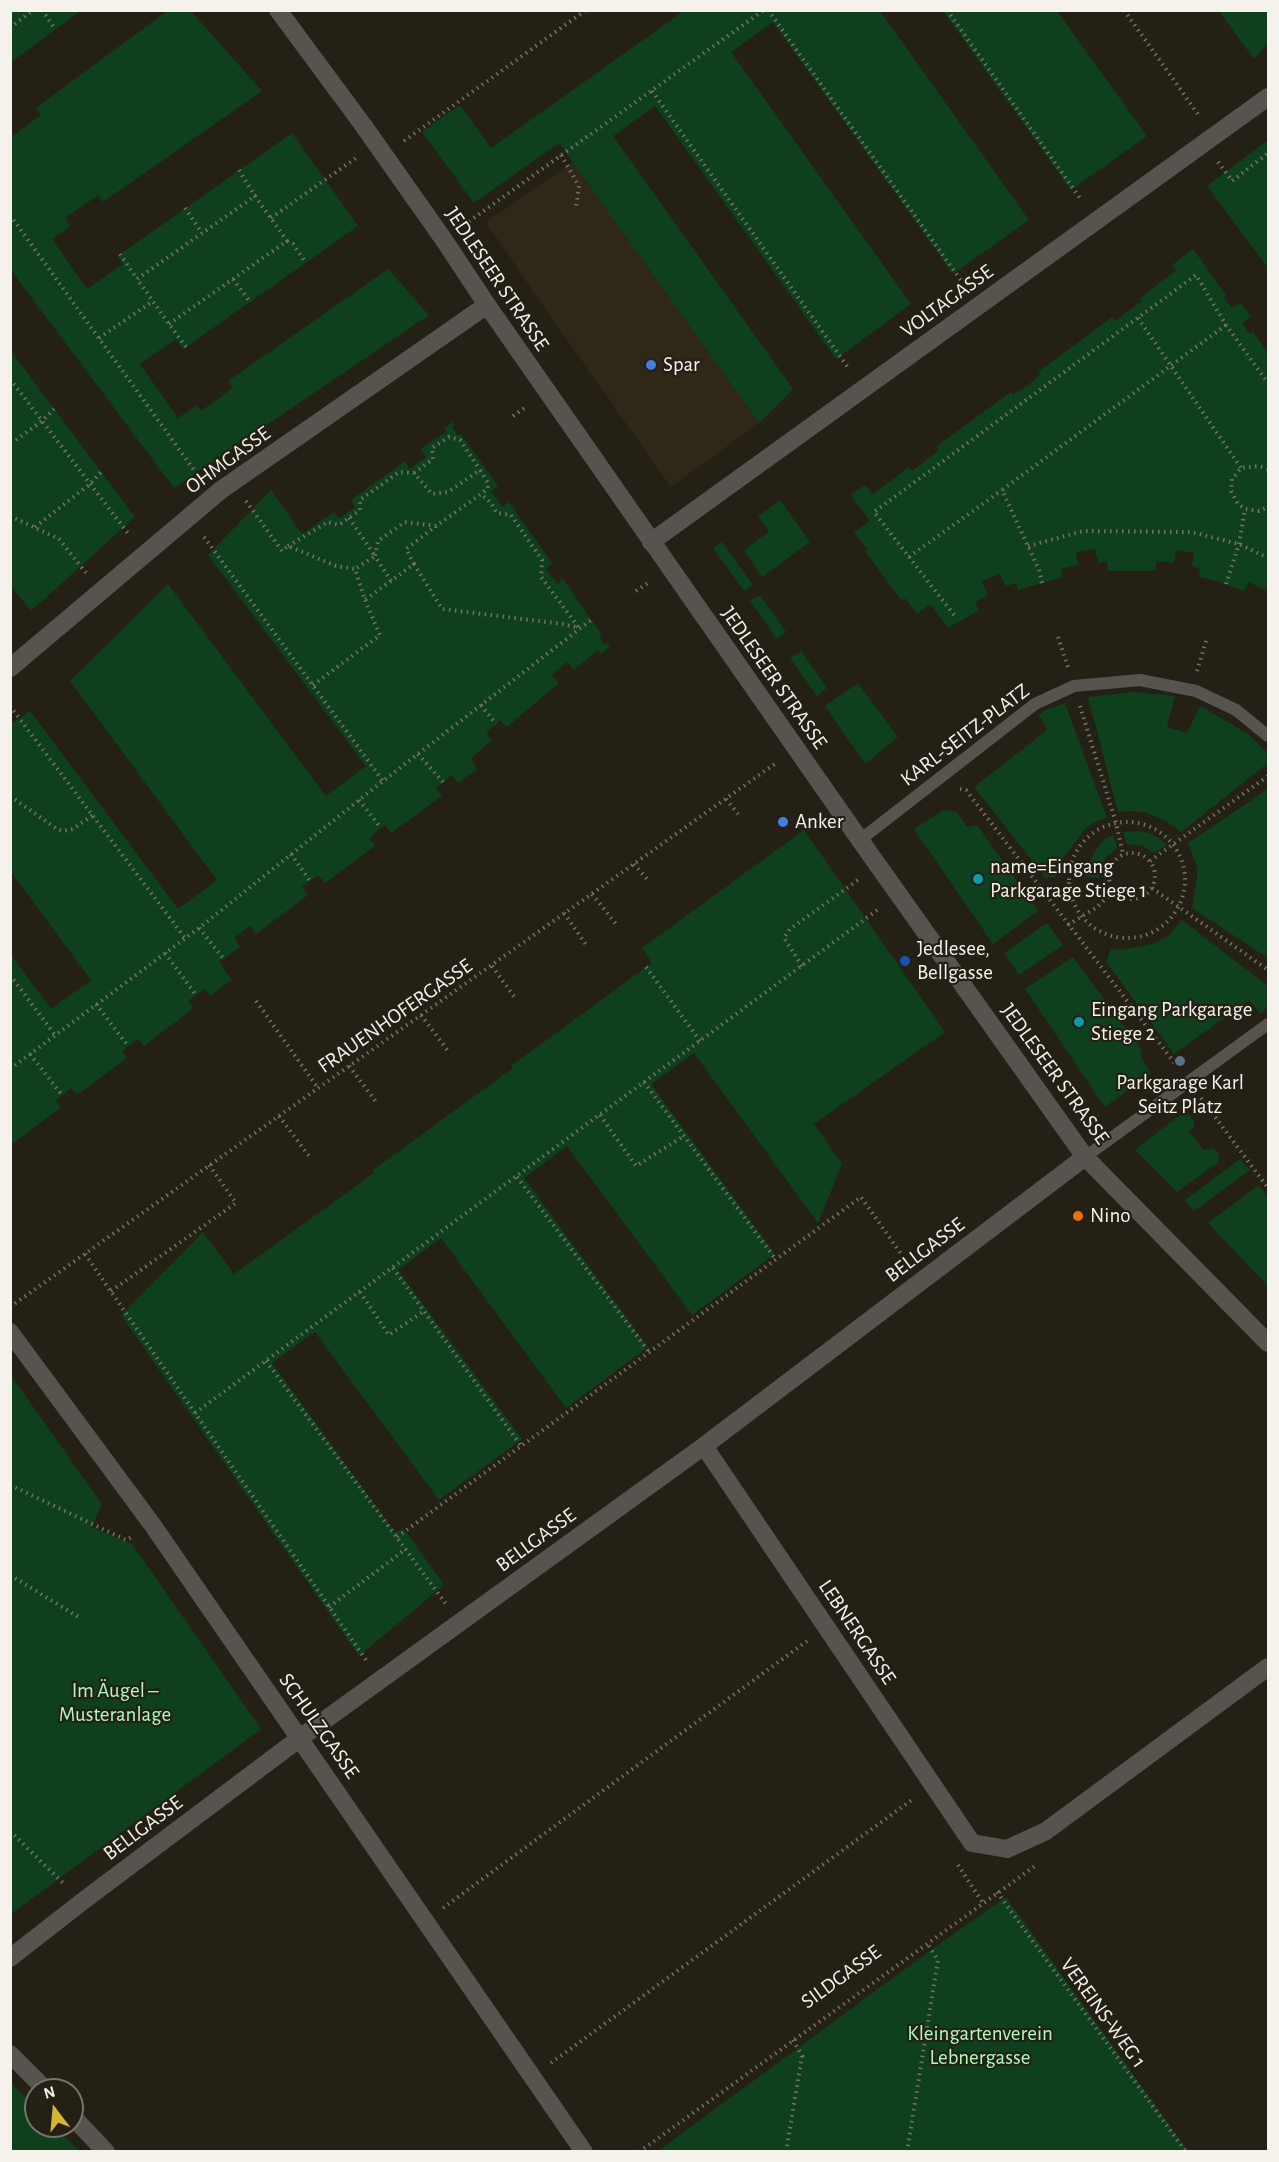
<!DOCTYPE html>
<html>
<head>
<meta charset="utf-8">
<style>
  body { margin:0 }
  #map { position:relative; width:1279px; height:2162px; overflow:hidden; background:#242016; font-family:"Alegreya Sans",sans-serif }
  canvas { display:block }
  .frame { position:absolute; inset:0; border:12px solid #f5f2eb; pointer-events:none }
  .north { position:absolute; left:24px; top:2078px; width:60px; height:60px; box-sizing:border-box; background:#242016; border:2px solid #78746b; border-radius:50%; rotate:344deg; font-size:16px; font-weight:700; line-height:24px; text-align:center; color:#f5f2eb }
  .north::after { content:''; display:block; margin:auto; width:21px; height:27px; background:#d2b635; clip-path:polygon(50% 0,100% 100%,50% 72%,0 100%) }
</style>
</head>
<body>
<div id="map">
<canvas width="1279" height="2162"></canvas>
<div class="frame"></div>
<div class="north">N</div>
</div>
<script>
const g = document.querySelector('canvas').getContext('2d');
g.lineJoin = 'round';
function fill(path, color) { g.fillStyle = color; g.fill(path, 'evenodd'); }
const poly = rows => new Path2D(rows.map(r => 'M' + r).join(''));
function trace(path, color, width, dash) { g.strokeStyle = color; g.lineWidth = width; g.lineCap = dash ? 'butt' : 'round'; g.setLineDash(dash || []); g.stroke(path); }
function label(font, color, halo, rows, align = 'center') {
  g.font = font + ' "Alegreya Sans",sans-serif'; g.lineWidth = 4.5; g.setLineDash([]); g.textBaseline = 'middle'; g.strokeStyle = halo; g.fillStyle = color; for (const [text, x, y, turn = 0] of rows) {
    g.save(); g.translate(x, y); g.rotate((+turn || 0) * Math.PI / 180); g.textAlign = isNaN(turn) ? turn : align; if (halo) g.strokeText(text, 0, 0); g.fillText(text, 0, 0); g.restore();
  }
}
const built = poly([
  [573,162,759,423,671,487,543,306,486,222]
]);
const green = poly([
  [11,10,80,10,80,11,11,62],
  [167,11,191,11,262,91,103,202,98,195,65,218,70,226,52,239,87,289,123,264,118,256,292,133,358,226,186,347,183,349,176,339,140,364,178,418,197,405,201,411,233,388,228,381,388,269,429,315,174,488,10,269,11,137,41,115,36,108],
  [684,11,880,11,1029,220,953,274,773,22,731,52,911,304,836,359,655,106,613,136,793,389,759,423,559,143,474,203,422,132,460,105,491,148],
  [943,11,1057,11,1147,136,1071,190],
  [1219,11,1268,11,1268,42,1254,59],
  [1268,140,1268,268,1207,186],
  [1193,249,1226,295,1223,298,1232,308,1241,303,1251,316,1242,323,1250,334,1253,332,1268,353,1268,583,1265,590,1249,582,1244,591,1217,581,1199,577,1200,569,1192,566,1194,553,1176,550,1174,563,1157,561,1155,571,1108,571,1107,561,1098,563,1095,549,1076,552,1078,565,1061,569,1063,577,1018,590,1016,583,1006,586,1000,574,982,581,988,595,975,602,979,610,948,628,930,604,917,614,905,598,902,601,865,551,867,549,854,532,870,521,851,495,865,485,873,494,909,467,912,471,939,450,937,446,1011,392,1013,395,1027,386,1040,375,1038,372,1112,317,1115,321,1142,301,1140,298,1176,270,1172,265],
  [11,351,135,517,31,611,11,586],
  [453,422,455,425,452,427,458,436,461,434,498,486,491,491,502,507,509,502,552,563,546,569,557,584,563,579,602,635,599,637,602,642,605,645,608,643,610,646,601,654,598,650,574,670,567,662,552,675,559,683,534,704,507,727,500,720,486,733,492,740,471,758,477,769,458,783,452,775,436,788,442,796,391,833,385,825,381,828,369,838,375,846,325,883,318,875,302,887,308,895,256,934,250,926,239,934,234,938,240,947,219,962,232,980,210,996,204,989,188,1001,194,1008,144,1046,138,1039,128,1046,122,1051,127,1058,77,1095,71,1088,62,1095,55,1100,61,1107,11,1145,11,955,51,1009,91,980,11,872,11,724,30,711,178,909,217,880,70,681,168,584,326,796,366,766,208,555,271,490,302,534,334,512,339,519,355,507,351,500,405,461,410,469,426,457,421,449,447,431,445,428],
  [780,500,810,542,762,577,744,550,769,532,758,516],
  [722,542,753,585,744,591,713,548],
  [760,595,786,632,777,639,750,601],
  [801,651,827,688,817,696,790,658],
  [858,683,898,737,865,764,825,706],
  [1133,692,1175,696,1167,727,1187,733,1200,706,1248,734,1268,753,1268,763,1181,832,1166,821,1145,812,1129,811,1118,812,1088,697],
  [1065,703,1107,818,1097,821,1084,830,1063,858,1055,877,1045,877,974,787,1047,730,1039,715,1045,710],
  [1268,789,1268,958,1192,908,1197,879,1197,866,1188,843],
  [944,810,957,812,967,827,977,825,1038,911,993,944,914,829],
  [804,830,945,1032,814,1124,842,1164,818,1223,694,1053,651,1084,775,1254,692,1315,567,1146,524,1178,648,1347,566,1408,441,1238,398,1270,522,1439,439,1500,315,1332,272,1363,395,1532,404,1529,444,1585,359,1656,121,1315,203,1232,234,1274,374,1173,373,1170,513,1068,511,1066,652,963,642,948],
  [1137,831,1149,833,1159,838,1166,845,1155,853,1143,846,1127,844,1123,832],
  [1113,835,1117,848,1106,857,1099,870,1099,878,1086,877,1087,867,1097,848,1105,839],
  [1182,920,1268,986,1268,1006,1261,1014,1249,1000,1174,1054,1107,963,1110,949,1119,950,1152,944,1168,936],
  [1047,923,1063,945,1019,975,1004,953],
  [1073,957,1141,1049,1141,1057,1151,1074,1105,1107,1025,989],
  [1185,1114,1190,1115,1194,1122,1194,1127,1189,1132,1204,1150,1212,1148,1218,1152,1219,1162,1177,1192,1135,1150,1177,1117],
  [1240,1159,1250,1170,1194,1211,1185,1200],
  [1259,1185,1268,1197,1268,1286,1208,1223],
  [10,1374,102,1504,92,1527,132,1544,261,1729,11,1914],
  [1006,1897,1188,2151,658,2151,931,1950],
  [10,2082,36,2108,36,2126,54,2126,79,2151,11,2151]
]);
const path = poly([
  [42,10,55,29],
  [768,10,965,286],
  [947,10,1082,201],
  [1124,10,1200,117],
  [10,28,33,10],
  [652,91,849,369],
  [404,141,586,10],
  [561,155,579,186,576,207],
  [1218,162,1232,181,1268,153],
  [239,170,255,196],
  [185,208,202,233],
  [10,215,199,477],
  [271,218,356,158],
  [464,225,764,10],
  [287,241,293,244,306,263],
  [120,254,137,279],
  [233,279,250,302],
  [1138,318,1241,468],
  [169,324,287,241,255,196,137,279,169,324,186,347],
  [99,338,153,301],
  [10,379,130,536],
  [513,416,527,406],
  [16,440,42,421,54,409],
  [1268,469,1259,466,1241,468,1232,479,1231,491,1238,504,1245,509,1259,511,1268,507],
  [414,473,433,459,432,448,449,437,460,440,480,470],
  [246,501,282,551,288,546,336,566,355,569,365,600,414,564,442,609,563,624,579,628],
  [10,516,59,539,87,574],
  [349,518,375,556,355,569],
  [35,527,90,484,101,472],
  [204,537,383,781],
  [288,546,328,522,339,525,360,510,360,500,399,472,414,473,432,494,448,492,480,470,488,483,488,488,481,494],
  [1028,546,1084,531,1191,532,1239,544,1268,558],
  [909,557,1002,490],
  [414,564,406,549,436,526],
  [391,581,375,556,378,541,405,522,436,526,481,494,491,503,497,513,511,515,542,560,541,577,579,628],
  [1042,583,1039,570,1002,490,1226,325],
  [1226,584,1239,544,1245,509],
  [636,591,651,581],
  [954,615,874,512,1196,275,1226,325,1268,383],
  [1058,637,1068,667],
  [1197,671,1207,638],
  [313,685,380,635,365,600],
  [481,705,496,724],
  [10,706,185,938],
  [1080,706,1116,823,1123,854],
  [418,754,443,782],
  [960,789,966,790,1176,1065],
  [10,796,57,829,63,831,73,829,93,815],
  [726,799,738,814],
  [359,800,381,828],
  '1069 880a58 58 0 1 1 116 0a58 58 0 1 1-116 0Z',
  '1109 876a23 23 0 1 1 46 0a23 23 0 1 1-46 0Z',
  [291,854,310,881],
  [1150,861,1268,776],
  [634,864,648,880],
  [1152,888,1268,970],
  [592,894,616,924],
  [564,913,587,946],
  [1068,925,1097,907,1114,891],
  [199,928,223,958],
  [165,953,196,995],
  [492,966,515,998],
  [802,966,784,938,790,929,858,880],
  [646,967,700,1041],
  [10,975,55,1035],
  [256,1001,318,1088],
  [96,1004,128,1046],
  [421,1015,448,1051],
  [30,1054,62,1095],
  [349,1066,377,1103],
  [10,1069,199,928,383,781,591,620],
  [644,1082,776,1260],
  [1201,1098,1268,1188],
  [600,1115,636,1166,684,1136],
  [279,1116,309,1156],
  [517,1177,649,1352],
  [85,1254,366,1660],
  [393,1268,521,1446],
  [111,1291,236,1203,209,1165],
  [360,1292,389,1335,424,1311],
  [10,1307,776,763],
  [266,1361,446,1604],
  [195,1413,880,908],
  [10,1485,126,1540,132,1537],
  [397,1537,861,1197,906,1261],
  [10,1575,80,1618],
  [329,1607,406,1549],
  [10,1831,64,1884],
  [958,1865,983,1903],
  [997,1892,1186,2152],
  [443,1908,807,1641],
  [793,2040,803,2057],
  [551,2063,913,1799],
  [639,2152,1035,1866],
  [786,2152,802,2056],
  [907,2152,938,1960,927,1943]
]);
const service = poly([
  [860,840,1035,704,1074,686,1140,680,1196,691,1236,710,1268,736],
  [1085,1157,1268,1024]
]);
const minor = poly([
  [651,542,1268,97],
  [10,668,221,490,487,305],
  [10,1332,154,1527,584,2152],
  [704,1446,972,1843,1007,1849,1046,1831,1268,1667],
  [10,1958,83,1901,300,1738,704,1446,1085,1157],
  [10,2054,46,2090],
  [72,2116,106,2152]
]);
const tertiary = poly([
  [278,10,363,125,444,240,487,305,860,840,1085,1157,1268,1343]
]);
const markers = [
  [651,365,6,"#3f7fe0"],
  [783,822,6,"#3f7fe0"],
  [978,879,6,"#0f9aa8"],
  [905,961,6,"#1a4fb4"],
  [1079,1022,6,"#0f9aa8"],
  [1180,1061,6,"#5c6f8a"],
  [1078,1216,6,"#e8710a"]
];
const streetNames = [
  ["JEDLESEER STRASSE",497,279,56],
  ["VOLTAGASSE",947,301,-36],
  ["OHMGASSE",228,460,-36],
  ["JEDLESEER STRASSE",774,678,55],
  ["KARL-SEITZ-PLATZ",965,735,-37],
  ["FRAUENHOFERGASSE",395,1016,-35],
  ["JEDLESEER STRASSE",1055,1074,54],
  ["BELLGASSE",925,1250,-37],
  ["BELLGASSE",536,1540,-36],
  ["LEBNERGASSE",857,1632,56],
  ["SCHULZGASSE",319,1726,55],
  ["BELLGASSE",143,1828,-37],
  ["SILDGASSE",841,1977,-36],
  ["VEREINS-WEG 1",1103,2013,54]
];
const poiNames = [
  ["Spar",663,365],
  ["Anker",795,822],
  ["name=Eingang",990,867],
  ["Parkgarage Stiege 1",990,891],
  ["Jedlesee,",917,949],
  ["Bellgasse",917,973],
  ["Eingang Parkgarage",1091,1010],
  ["Stiege 2",1091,1034],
  ["Parkgarage Karl",1180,1083,"center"],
  ["Seitz Platz",1180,1107,"center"],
  ["Nino",1090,1216]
];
const parkNames = [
  ["Im Äugel –",115,1691],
  ["Musteranlage",115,1715],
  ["Kleingartenverein",980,2034],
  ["Lebnergasse",980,2058]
];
fill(built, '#2f2818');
fill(green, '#0e401d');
trace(path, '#757168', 4, [1.5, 4.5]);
trace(service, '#57544f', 12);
trace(minor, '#57544f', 18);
trace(tertiary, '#57544f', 18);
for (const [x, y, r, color] of markers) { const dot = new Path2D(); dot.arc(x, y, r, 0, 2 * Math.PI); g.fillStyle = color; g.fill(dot); trace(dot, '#242016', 2); }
label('21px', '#f5f2eb', '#242016', streetNames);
label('21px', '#f5f2eb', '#242016', poiNames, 'left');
label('21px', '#abfbba', '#242016', parkNames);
</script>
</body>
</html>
